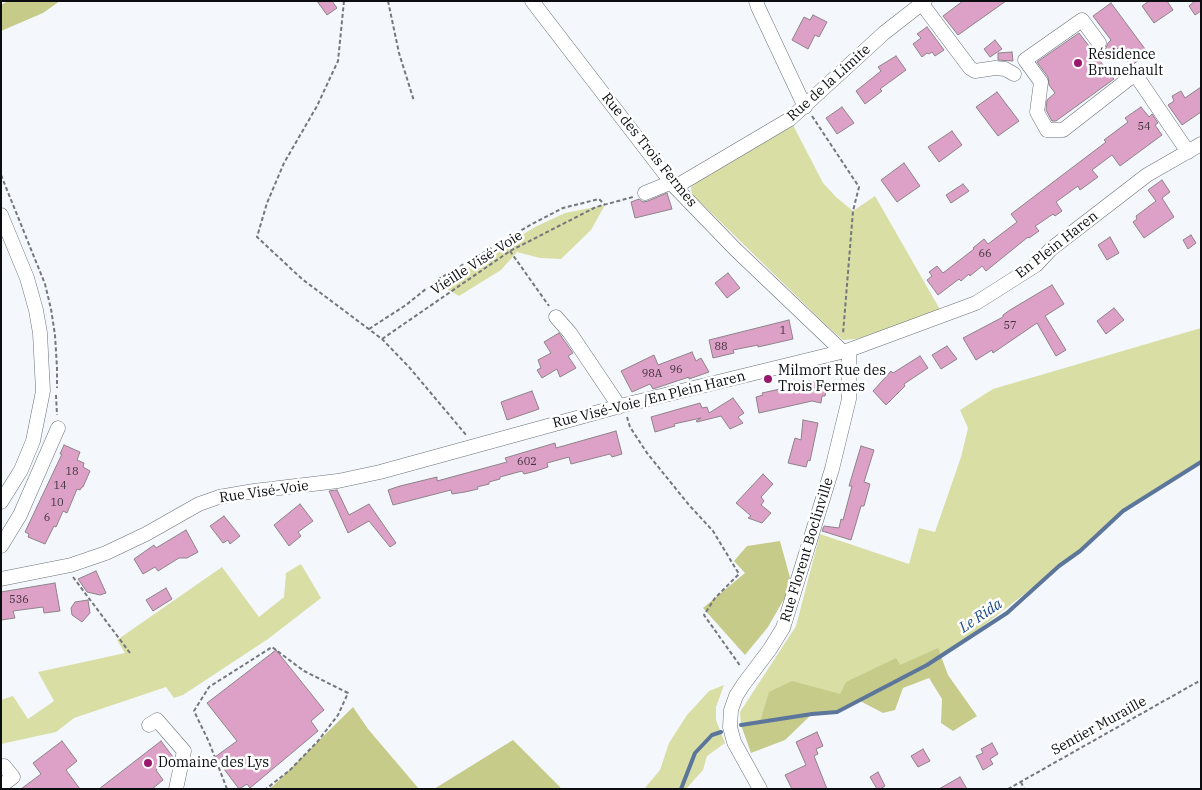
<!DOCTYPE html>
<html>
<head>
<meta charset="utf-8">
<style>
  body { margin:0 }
  #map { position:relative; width:1202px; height:790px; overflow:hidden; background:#f4f8fd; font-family:"IBM Plex Serif",serif }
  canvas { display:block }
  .frame { position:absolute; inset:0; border:2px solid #0b0d10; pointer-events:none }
</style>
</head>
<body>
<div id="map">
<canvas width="1202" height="790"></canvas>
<div class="frame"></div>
</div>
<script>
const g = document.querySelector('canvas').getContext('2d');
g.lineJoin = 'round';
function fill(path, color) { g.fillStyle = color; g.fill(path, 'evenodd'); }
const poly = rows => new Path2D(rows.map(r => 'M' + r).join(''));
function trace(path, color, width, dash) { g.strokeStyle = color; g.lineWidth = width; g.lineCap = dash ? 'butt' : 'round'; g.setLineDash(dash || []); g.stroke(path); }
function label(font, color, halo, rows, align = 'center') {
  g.font = font + ' "IBM Plex Serif",serif'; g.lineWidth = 5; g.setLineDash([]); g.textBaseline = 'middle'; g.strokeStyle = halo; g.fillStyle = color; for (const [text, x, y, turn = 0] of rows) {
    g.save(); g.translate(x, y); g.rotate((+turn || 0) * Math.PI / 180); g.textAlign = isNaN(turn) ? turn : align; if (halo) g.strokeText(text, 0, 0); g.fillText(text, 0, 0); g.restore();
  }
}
const green = poly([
  [792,123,823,183,836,197,853,211,875,196,942,313,856,339,843,340,828,327,692,194,691,187,698,179],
  [605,205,591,230,561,259,540,258,517,252,501,270,459,296,440,285,535,227,565,213],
  [1201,328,1201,462,1123,511,1080,551,956,647,927,665,837,712,812,714,741,725,740,712,796,626,820,534,909,564,919,528,935,532,961,457,968,428,960,410,993,389],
  [301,564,321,598,268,639,183,695,174,698,166,687,74,718,56,732,1,744,1,700,13,696,28,719,54,701,38,672,125,653,117,640,222,567,259,617,284,597,286,573],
  [724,685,716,707,716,720,725,743,707,756,703,770,686,789,644,789,660,770,669,743,687,715,709,691]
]);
const forest = poly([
  [8,1,60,1,43,13,1,31,1,5],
  [780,541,792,585,768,627,745,655,703,608,745,573,734,561,747,546],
  [938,648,948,675,977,716,953,731,941,723,942,699,929,678,903,688,895,710,883,713,860,701,837,712,812,714,785,740,751,753,741,725,760,722,769,692,792,681,840,694,846,682,896,658,900,665],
  [353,707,368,729,419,789,268,789,273,786],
  [513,740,562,789,434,789]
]);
const stream = poly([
  [741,725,812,714,837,712,927,665,1007,613,1059,566,1080,551,1123,511,1201,462],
  [681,789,695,753,712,735,721,732]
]);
const building = poly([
  [317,1,332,1,337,8,327,15,317,1],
  [963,1,1006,1,958,35,943,16,963,1],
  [1149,1,1167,1,1173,10,1154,23,1142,6,1149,1],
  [1195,1,1201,1,1201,11,1195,15,1189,6,1195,1],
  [1111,3,1148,53,1131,66,1118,48,1100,61,1114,79,1056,121,1052,121,1046,110,1047,100,1055,93,1049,85,1048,77,1037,62,1079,33,1095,54,1105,50,1108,43,1111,40,1093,16,1111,3],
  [813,15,827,22,819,37,815,35,808,49,792,40,804,17,810,20,813,15],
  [927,27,944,50,935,56,932,52,929,54,927,53,922,57,913,44,921,38,917,34,927,27],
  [995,40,1002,49,990,57,984,49,995,40],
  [1012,52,1013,61,998,60,998,53,1012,52],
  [896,56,906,70,880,89,882,91,865,104,856,91,881,71,878,67,896,56],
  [1201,87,1201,112,1182,125,1168,105,1174,101,1172,96,1181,91,1185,98,1201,87],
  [997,92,1019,121,998,136,976,107,997,92],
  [842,107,854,123,837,134,826,118,842,107],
  [1141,107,1149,117,1152,114,1158,123,1155,125,1162,135,1120,166,1112,155,1092,170,1098,177,1080,190,1078,186,1056,202,1062,211,1055,216,1053,214,1037,225,1035,226,1039,231,1029,238,1028,237,986,271,982,266,970,276,969,274,961,281,959,279,938,295,927,280,932,276,929,272,937,266,943,273,974,249,973,248,984,239,988,244,1017,222,1011,214,1106,142,1104,140,1128,122,1125,118,1141,107],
  [952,131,962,145,939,162,928,147,952,131],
  [904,163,920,186,897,202,881,180,904,163],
  [1162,180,1170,192,1162,198,1174,217,1144,238,1133,222,1137,219,1136,216,1156,201,1148,190,1162,180],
  [963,184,969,191,951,203,946,195,963,184],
  [667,193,672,209,635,218,631,202,639,199,643,202,648,201,667,193],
  [1191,235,1196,243,1188,249,1183,240,1191,235],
  [1110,237,1119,253,1107,260,1098,245,1110,237],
  [728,273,740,288,727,298,715,283,728,273],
  [1052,285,1064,304,1045,316,1066,350,1056,356,1037,323,993,353,992,350,976,360,963,338,1003,317,1003,315,1010,310,1052,285],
  [1114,308,1124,320,1106,334,1097,321,1114,308],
  [789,320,793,339,758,347,758,345,733,350,734,353,713,358,709,340,789,320],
  [559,333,573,353,568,356,576,368,560,377,557,369,542,378,537,370,541,368,538,360,551,353,544,342,559,333],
  [947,346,957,359,941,369,932,355,947,346],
  [692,352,696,361,701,358,709,372,689,379,689,377,653,389,650,384,632,392,621,371,654,355,658,365,692,352],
  [920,356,928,368,904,384,905,386,886,405,873,391,891,371,893,373,920,356],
  [809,381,827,384,825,396,822,396,821,403,812,401,759,413,756,397,763,395,762,393,780,389,780,391,804,387,808,387,809,381],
  [532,391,539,409,507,420,501,402,532,391],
  [733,398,744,413,738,417,743,423,730,429,721,416,697,422,696,421,701,418,674,424,675,426,655,432,651,417,700,403,702,408,707,407,709,413,733,398],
  [803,420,818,423,810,461,808,460,806,467,788,463,795,438,801,440,803,420],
  [616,431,622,454,612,457,610,454,571,464,569,457,547,463,548,467,536,471,524,474,522,471,500,477,500,479,489,482,489,484,477,487,478,489,465,492,452,494,451,490,393,505,388,490,400,486,437,477,437,481,507,462,505,458,555,443,556,448,616,431],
  [64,445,80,452,77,460,84,463,83,467,90,471,83,487,82,487,80,490,77,489,67,513,63,511,56,527,54,526,45,544,28,537,29,534,25,532,62,454,60,454,64,445],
  [861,446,874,450,864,482,870,484,864,506,861,506,851,540,822,531,824,526,839,528,841,519,843,520,852,486,849,486,861,446],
  [763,474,773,484,761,497,764,501,761,505,771,513,762,523,748,518,751,516,736,503,763,474],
  [337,490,349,515,369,504,396,543,390,547,369,521,348,533,329,491,337,490],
  [300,504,313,521,298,532,301,536,289,546,274,525,300,504],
  [224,516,240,536,230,544,228,540,223,543,210,526,224,516],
  [186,530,198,552,187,558,179,558,158,571,155,567,143,574,134,559,154,545,156,548,186,530],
  [96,571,106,593,100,595,87,592,78,579,96,571],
  [55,583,60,611,44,613,43,607,13,611,15,618,1,620,1,592,55,583],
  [166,588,172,599,153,611,146,600,166,588],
  [88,600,90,613,82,622,72,615,71,608,75,602,88,600],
  [276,650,324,710,311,721,318,731,250,788,247,784,239,789,215,757,237,741,207,703,276,650],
  [817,732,823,746,816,749,818,754,814,756,827,789,792,789,785,775,806,765,796,742,817,732],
  [62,741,77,761,66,770,80,789,21,789,41,774,33,763,62,741],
  [161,741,173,757,156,770,163,780,152,789,99,789,161,741],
  [992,743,998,754,990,759,993,764,983,770,976,756,983,753,981,749,992,743],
  [923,749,930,761,918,767,911,756,923,749],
  [878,772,885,786,880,789,877,789,870,777,878,772],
  [960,777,967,789,939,789,960,777]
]);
const path = poly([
  [344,1,338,61,317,106,284,163,267,203,257,237,302,279,382,339,409,367,467,436],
  [388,1,399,53,414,101],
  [812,116,859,187,853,211,843,334],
  [1,175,45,284,51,309,55,335,57,368,57,388],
  [510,251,549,306],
  [369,329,406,305,437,280,532,224,563,208,599,199,605,205],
  [382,339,510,251,596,207,633,197],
  [56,395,57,415],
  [627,417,630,427,647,453,689,505,713,531,739,574,715,598,704,615,741,667],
  [73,577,130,653],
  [1021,782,1024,789],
  [227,789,209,742,194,711,209,687,272,647,304,671,348,693,338,715,318,741,290,770,266,789],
  [1008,789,1201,680]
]);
const minor = poly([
  [532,1,675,187,735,249,842,351],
  [756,1,758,7,805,107],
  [922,4,970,68,975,71,995,68,1005,69,1014,74],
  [1099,43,1082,20,1025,60,1041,82,1037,112,1047,130,1063,130,1135,74,1188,152],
  [675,187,790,119,884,33,925,1],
  [645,193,672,182],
  [1,215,27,278,36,310,40,333,43,391,33,441,21,470,1,502],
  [556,317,570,333,615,400,618,407],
  [1,546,20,515,58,428],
  [1,579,71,565,106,553,146,534,199,504,219,497,254,491,338,481,380,472,624,405,849,350,976,303,1036,265,1051,249,1147,175,1201,144],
  [149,725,157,720,184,751,176,789],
  [1,786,13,777,4,766],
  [760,789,734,742,730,727,731,710,736,696,743,685,770,649,783,628,832,469,849,399,849,350]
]);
const markers = [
  [1078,63,5,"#99186e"],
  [768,379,5,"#99186e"],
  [148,763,5,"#99186e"]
];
const numberNames = [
  ["54",1144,127],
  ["66",985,254],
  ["57",1010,326],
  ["1",783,331],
  ["88",721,347],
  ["96",676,370],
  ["98A",652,374],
  ["602",527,462],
  ["18",72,472],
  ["14",60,486],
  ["10",57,503],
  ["6",47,518],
  ["536",19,600]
];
const poiNames = [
  ["Résidence",1088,55],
  ["Brunehault",1088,71],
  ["Milmort Rue des",778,371],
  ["Trois Fermes",778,387],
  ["Domaine des Lys",158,763]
];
const streetNames = [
  ["Rue de la Limite",829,83,-42],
  ["Rue des Trois Fermes",649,150,51],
  ["En Plein Haren",1057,245,-38],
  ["Vieille Visé-Voie",477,263,-33],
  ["Rue Visé-Voie /En Plein Haren",649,400,-14],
  ["Rue Visé-Voie",264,492,-8],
  ["Rue Florent Boclinville",807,550,-73],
  ["Sentier Muraille",1099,726,-29]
];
const waterNames = [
  ["Le Rida",981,616,-34]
];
fill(green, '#d9dea5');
fill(forest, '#c6cb8a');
trace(stream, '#5c769b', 4);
fill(building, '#dda1c7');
trace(building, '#8d8389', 1);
trace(minor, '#6b7179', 15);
trace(path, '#74777b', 2, [4, 2.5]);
trace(minor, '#fff', 14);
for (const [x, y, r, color] of markers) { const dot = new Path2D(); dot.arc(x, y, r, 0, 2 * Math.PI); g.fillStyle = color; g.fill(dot); trace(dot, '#fff', 2); }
label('11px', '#40323e', null, numberNames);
label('14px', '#0b0d10', '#fff', poiNames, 'left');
label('14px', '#0b0d10', '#fff', streetNames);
label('italic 15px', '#194584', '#fff', waterNames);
</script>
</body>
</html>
